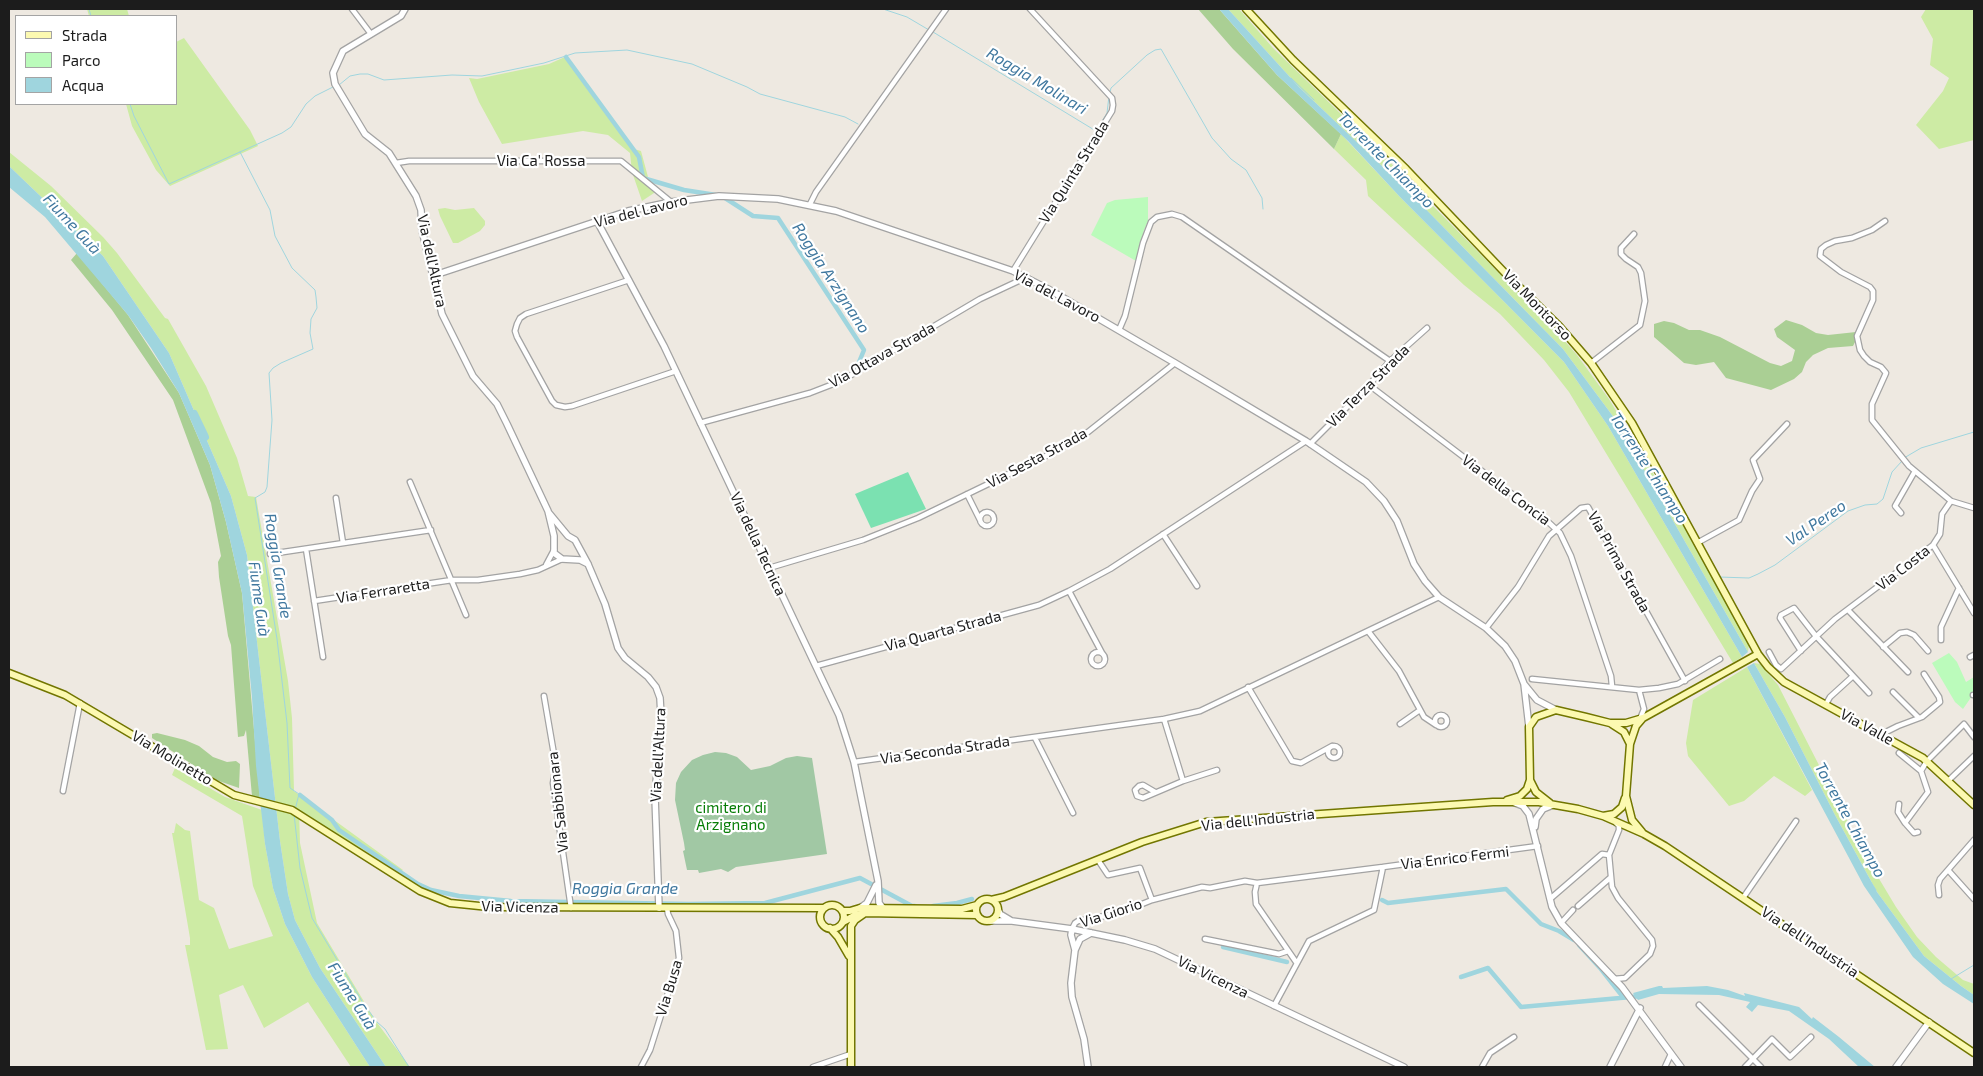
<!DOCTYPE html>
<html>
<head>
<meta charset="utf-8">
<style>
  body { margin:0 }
  #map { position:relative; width:1983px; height:1076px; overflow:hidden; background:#eee9e1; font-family:"Exo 2",sans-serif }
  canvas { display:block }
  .frame { position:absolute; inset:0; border:10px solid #1c1c1c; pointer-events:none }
  .legend { position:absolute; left:15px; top:15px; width:162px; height:90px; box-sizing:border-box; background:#fff; border:1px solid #a4a4a4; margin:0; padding:6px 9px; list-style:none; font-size:15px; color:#1c1c1c }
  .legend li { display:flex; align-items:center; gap:10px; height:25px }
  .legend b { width:25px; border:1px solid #a4a4a4 }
</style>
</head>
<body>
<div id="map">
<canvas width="1983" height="1076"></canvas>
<div class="frame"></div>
<ul class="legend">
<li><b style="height:6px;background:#fcf9b1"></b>Strada</li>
<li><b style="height:14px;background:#bbfbbb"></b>Parco</li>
<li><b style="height:14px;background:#9fd5de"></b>Acqua</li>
</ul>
</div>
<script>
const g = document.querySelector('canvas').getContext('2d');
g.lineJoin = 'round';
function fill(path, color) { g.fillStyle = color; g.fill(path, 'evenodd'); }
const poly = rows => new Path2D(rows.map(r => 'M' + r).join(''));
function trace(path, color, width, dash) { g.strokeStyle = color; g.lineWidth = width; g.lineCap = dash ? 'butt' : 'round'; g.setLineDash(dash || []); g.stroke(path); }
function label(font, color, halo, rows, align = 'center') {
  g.font = font + ' "Exo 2",sans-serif'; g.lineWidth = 4.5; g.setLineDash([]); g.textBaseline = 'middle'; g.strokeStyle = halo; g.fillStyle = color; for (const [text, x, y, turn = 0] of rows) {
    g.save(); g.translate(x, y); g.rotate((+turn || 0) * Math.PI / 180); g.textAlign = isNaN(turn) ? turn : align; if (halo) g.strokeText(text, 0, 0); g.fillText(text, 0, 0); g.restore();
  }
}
const grass = poly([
  [87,9,127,9,129,16,89,16],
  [1228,9,1239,9,1273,48,1375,147,1556,331,1577,355,1609,399,1646,461,1719,588,1749,645,1748,652,1615,419,1563,349,1403,186,1299,87],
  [1926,9,1974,9,1974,140,1939,149,1916,125,1943,91,1949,78,1930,65,1933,39,1921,17],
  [184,38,250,130,258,146,170,186,156,170,132,126,126,104,176,104,176,42],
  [567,56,586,87,634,149,641,151,648,177,657,191,642,201,632,172,630,153,608,135,583,131,502,144,479,102,469,78,477,79,549,64],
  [1341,134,1400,197,1564,362,1608,426,1742,657,1733,663,1569,392,1544,360,1500,314,1464,285,1368,196,1366,180,1334,149],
  [9,152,51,186,103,237,117,253,165,318,168,319,206,386,237,458,248,496,256,497,288,681,292,718,294,791,403,870,399,873,312,819,311,817,299,810,300,843,317,923,375,1020,410,1067,386,1067,320,968,295,920,288,894,280,841,247,555,231,496,169,353,103,256,9,166],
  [445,208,455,210,474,208,485,221,485,225,480,231,458,243,453,243,440,216,438,209],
  [1754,663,1760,664,1778,685,1866,857,1896,907,1917,937,1936,957,1963,980,1974,984,1974,995,1961,986,1924,956,1877,892,1835,815,1785,717],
  [1747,667,1812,790,1805,796,1774,776,1744,801,1729,806,1688,756,1686,743,1693,700],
  [175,768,225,797,262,810,265,844,273,888,285,924,312,977,370,1067,351,1067,308,1002,264,1028,243,985,219,995,228,1049,206,1050,185,945,190,945,190,938,172,833,174,833,176,823,185,830,190,831,199,900,214,908,229,949,273,936,253,886,242,816,172,775]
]);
const forest = poly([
  [1198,9,1219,9,1277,75,1341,134,1334,149,1233,49],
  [77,253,128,315,179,393,210,465,226,522,242,593,260,798,252,796,246,730,244,736,238,737,231,645,228,636,219,577,218,562,221,556,211,503,173,400,112,310,71,260],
  [1786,320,1802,325,1816,333,1828,335,1856,332,1856,340,1853,346,1828,348,1813,355,1806,362,1802,372,1794,379,1771,390,1726,378,1714,362,1696,365,1684,363,1654,337,1654,324,1664,321,1674,323,1689,330,1700,330,1720,337,1770,363,1781,366,1792,361,1795,350,1777,337,1774,329],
  [157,733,185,740,199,746,213,757,227,762,236,761,240,764,239,788,216,780,152,738,152,734]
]);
const cemetery = poly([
  [715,752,726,753,737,757,751,770,770,766,786,758,797,756,812,758,827,854,736,867,728,872,721,869,699,873,698,870,687,870,683,851,685,850,684,843,675,800,676,783,681,772,692,760,703,755]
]);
const park = poly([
  [1148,197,1148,221,1144,230,1136,261,1091,235,1107,203,1115,200],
  [1949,653,1957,662,1966,682,1974,677,1974,696,1972,696,1963,709,1955,702,1932,663]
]);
const pitch = poly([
  [908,472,926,509,871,528,855,494]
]);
const water = poly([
  [1219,9,1228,9,1299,87,1403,186,1563,349,1615,419,1748,652,1742,657,1608,426,1564,362,1400,197,1348,141,1277,75],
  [9,166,103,256,169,353,231,496,247,555,280,841,288,894,295,920,320,968,386,1067,370,1067,312,977,285,924,273,888,265,844,256,766,252,698,242,593,226,522,210,465,179,393,151,348,128,315,45,217,9,187],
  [1754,663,1785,717,1835,815,1877,892,1924,956,1961,986,1974,995,1974,1004,1943,984,1913,957,1864,886,1747,667],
  [1659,986,1662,986,1663,988,1707,986,1728,990,1745,996,1744,993,1799,1007,1812,1019,1813,1017,1839,1037,1875,1067,1859,1067,1829,1039,1789,1011,1758,1005,1752,1012,1746,1007,1750,1002,1719,995,1659,994,1638,1000,1633,993]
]);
const stream = poly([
  [89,9,91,16],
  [883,9,907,17,929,30],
  [933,32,1096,131,1107,113,1109,96],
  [1291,78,1314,100],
  [339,85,350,76,360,74,368,74,384,80,452,75,482,76,544,63,575,53,627,50,692,64,747,87,760,94,845,117,858,124],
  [1110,92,1111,88,1147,55,1155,50,1161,49,1212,138,1231,159,1246,170,1262,198,1263,209],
  [130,104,134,116,169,184,282,133,291,127,306,104,315,96,333,87],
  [240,152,270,210,275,236,292,268,315,290,316,297,317,308,311,319,310,333,313,349,281,363,273,368,269,373,272,420,267,487,265,492,255,498,277,639,287,723,290,788,299,794,295,810],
  [1904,458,1921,448,1974,432],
  [1719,577,1749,578,1758,574,1775,565,1848,511,1865,505,1877,504,1883,499,1892,472,1902,461],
  [294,814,300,868,312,918,363,1003,377,1022,385,1029,409,1067],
  [1865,873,1876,890],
  [1951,979,1974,965]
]);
const canal = poly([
  [566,57,639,157,643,178,684,190,716,195],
  [725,198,753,216,778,218,864,350,857,367],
  [300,795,332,820,339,830,418,884,431,890,459,896,511,901,689,904,765,903,860,878,912,906,915,906],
  [1382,900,1388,903,1506,889,1541,924,1559,931,1574,940],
  [933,906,957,903,972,899],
  [1579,945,1601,969,1623,997],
  [1223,947,1287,962],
  [1461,977,1488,968,1521,1007,1642,996]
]);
const river = poly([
  [194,414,205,437]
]);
const minor = poly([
  [352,9,371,34],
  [396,163,409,161,621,161,671,202],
  [810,204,816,192,946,9],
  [1885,221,1872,230,1852,238,1835,241,1826,245,1821,249,1820,256,1841,272,1870,287,1873,291,1873,300,1857,336,1860,350,1864,356,1870,362,1881,367,1886,373,1872,404,1872,420,1909,466,1951,501],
  [1013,271,1112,111,1113,105,1112,98,1030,9],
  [629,280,526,314,520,318,517,324,515,331,517,337,552,401,556,405,565,407,572,406,676,371],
  [1119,330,1125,316,1143,243,1151,222,1157,217,1172,214,1182,217,1390,361],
  [1591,363,1640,325,1645,301,1641,273,1638,267,1626,259,1621,254,1621,248,1634,234],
  [1369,385,1545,519,1560,533,1571,556,1611,676,1612,686],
  [700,423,810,393,841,381,980,299,1027,277],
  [1310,444,1369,385,1390,361,1427,328],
  [410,482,466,615],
  [967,494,980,520],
  [336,498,343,543],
  '980 519a7 7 0 1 1 14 0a7 7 0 1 1-14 0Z',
  [1901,513,1895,506,1915,471],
  [1163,534,1197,586],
  [1697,543,1739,520,1752,491,1760,479,1753,460,1787,424],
  [1933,545,1974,613],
  [306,549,323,657],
  [270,554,431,530],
  [546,565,554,550],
  [769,568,863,540,918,518,1050,454,1088,432,1175,363],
  [1069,591,1102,653],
  [314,601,452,580,478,580,520,574,538,570,562,559],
  [1848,610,1908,672],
  [1486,628,1518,587,1549,536,1581,508,1588,507,1685,681],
  [1368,631,1399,671,1424,717,1436,725],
  [1941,640,1941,627,1959,588],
  [1883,647,1900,633,1907,632,1914,635,1928,651],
  [1801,651,1780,618,1781,615,1794,608,1815,635,1869,693],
  [1769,652,1776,665,1781,669,1835,619,1933,545,1940,534,1942,514,1951,501,1974,508],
  '1091 659a7 7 0 1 1 14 0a7 7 0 1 1-14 0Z',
  [1970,657,1974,655],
  [816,666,1039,605,1069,591,1110,569,1306,441],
  [1532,679,1639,690,1659,688,1678,684,1720,659],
  [1248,687,1292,761,1301,763,1332,746],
  [1639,690,1644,709,1640,719],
  [1893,692,1919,718],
  [1973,695,1974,695],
  [544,696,556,766,553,783,571,908],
  [1826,704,1830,697,1852,677],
  '1435 721a6 6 0 1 1 12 0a6 6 0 1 1-12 0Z',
  [1400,724,1420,710],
  [1883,737,1886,732,1898,726,1922,717,1940,702,1939,697,1924,674],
  [1035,738,1073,813],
  '1328 752a6 6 0 1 1 12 0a6 6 0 1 1-12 0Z',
  [1899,753,1921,771],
  [854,762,1164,719,1200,711,1439,597],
  [1949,780,1974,756],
  [1183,781,1217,770],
  [63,791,80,703],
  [1155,792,1143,785,1139,786,1135,790,1137,796,1143,798,1183,781,1164,719],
  [1899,804,1898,812,1905,823],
  [1918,832,1914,833,1905,823,1928,792,1921,771,1927,761,1964,724,1974,737],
  [1098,860,1108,875,1140,868,1152,900],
  [1948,870,1974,899],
  [1257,883,1255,892,1256,904,1296,962],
  [1939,895,1938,885,1940,879,1974,840],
  [1743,898,1796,821],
  [1550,899,1602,854,1609,855],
  [1578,906,1610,878],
  [1561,923,1573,910],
  [1072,929,1075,923,1078,921,1120,913,1152,900,1202,887,1210,888,1245,881,1257,883,1383,867],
  [1205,939,1279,954,1288,951],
  [1614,979,1625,978,1650,954,1653,946,1652,940,1618,898,1612,887,1609,855,1619,830,1619,826,1616,823],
  [1699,1005,1761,1067],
  [1274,1006,1309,941,1374,910,1383,867,1538,846],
  [641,1067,650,1050,679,958,676,931,668,914,667,908],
  [813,1067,851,1054],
  [1482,1067,1490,1053,1514,1037],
  [1665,1067,1671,1054],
  [1745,1067,1772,1039,1790,1057,1811,1037]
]);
const tertiary = poly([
  [405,9,401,16,343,51,333,73,335,84,365,134,389,153,416,196,421,210,422,230,442,314,473,376,497,404,507,424,548,511,554,536,554,553,562,559,580,560,588,564],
  [597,221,664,346,839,715,854,762,878,881,879,903,883,908],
  [432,276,628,211,671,202,719,196,778,199,836,211,1013,271,1048,289,1175,363,1306,441,1366,482,1384,501,1397,521,1414,564,1425,581,1439,597,1486,628,1505,646,1515,661,1524,684,1529,727],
  [549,513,568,536,575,540,588,564,605,604,618,648,625,658,648,677,656,687,660,698,661,716,655,797,659,908],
  [1524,684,1537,700,1556,710],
  [1515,803,1523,806,1529,814,1552,907,1561,923,1622,987,1681,1067],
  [1535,827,1536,819,1543,809,1553,805],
  [860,908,867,903,876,885],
  [998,909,1000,914,1010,920],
  [990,921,1012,921,1072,929,1125,940,1155,949,1404,1067],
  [1072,929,1071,935,1075,950],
  [1088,1067,1084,1039,1072,997,1071,983,1075,950,1080,939,1091,933],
  [1610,1067,1640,1008],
  [1896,1067,1929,1022]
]);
const secondary = poly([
  [1246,9,1293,60,1406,169,1506,274,1559,326,1591,363,1632,423,1758,654,1768,667,1784,682,1923,758,1974,805],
  [9,673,65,695,234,795,292,810,420,891,450,903,489,907,824,908],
  [1610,723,1626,723,1643,718,1758,654],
  [1630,744,1636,726,1642,719],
  [1530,780,1536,792,1550,803],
  [1507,800,1520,796,1527,789,1530,780,1529,727,1536,717,1556,710,1586,717,1610,723,1624,732,1630,744,1626,796,1632,820,1642,832],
  [1603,816,1614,814,1622,807,1625,798],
  '976 910a11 11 0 1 1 22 0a11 11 0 1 1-22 0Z',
  [991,900,1004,897,1142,842,1206,822,1493,802,1539,802,1555,805,1578,809,1603,816,1644,834,1665,846,1974,1053],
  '820 917a12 12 0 1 1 24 0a12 12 0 1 1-24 0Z',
  [843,911,850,911,860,908,962,909,977,905],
  [843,922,854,916,865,913,977,915],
  [830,928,838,937,849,956],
  [851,1067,851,926,855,920,865,913]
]);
const streetNames = [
  ["Via Ca' Rossa",541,161],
  ["Via Quinta Strada",1074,172,-58],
  ["Via del Lavoro",641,211,-14],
  ["Via dell'Altura",432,261,78],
  ["Via del Lavoro",1057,296,28],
  ["Via Montorso",1537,305,46],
  ["Via Ottava Strada",882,355,-29],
  ["Via Terza Strada",1368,386,-45],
  ["Via Sesta Strada",1037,458,-28],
  ["Via della Concia",1506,490,37],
  ["Via della Tecnica",758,544,65],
  ["Via Prima Strada",1619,562,61],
  ["Via Costa",1903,568,-38],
  ["Via Ferraretta",383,591,-9],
  ["Via Quarta Strada",943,631,-15],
  ["Via Valle",1867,727,29],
  ["Via Seconda Strada",945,750,-8],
  ["Via dell'Altura",658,755,-87],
  ["Via Molinetto",172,758,31],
  ["Via Sabbionara",558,802,-96],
  ["Via dell'Industria",1258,820,-6],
  ["Via Enrico Fermi",1455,858,-7],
  ["Via Vicenza",520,907,1],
  ["Via Giorio",1111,913,-18],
  ["Via dell'Industria",1810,942,34],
  ["Via Vicenza",1213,977,26],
  ["Via Busa",669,988,-73]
];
const parkNames = [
  ["cimitero di",731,808],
  ["Arzignano",731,825]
];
const waterNames = [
  ["Roggia Molinari",1037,81,31],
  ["Torrente Chiampo",1386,160,45],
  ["Fiume Guà",72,224,47],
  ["Roggia Arzignano",831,278,57],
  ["Torrente Chiampo",1649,468,57],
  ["Val Pereo",1816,523,-34],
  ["Roggia Grande",278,566,81],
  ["Fiume Guà",259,599,82],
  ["Torrente Chiampo",1850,820,61],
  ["Roggia Grande",625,889],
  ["Fiume Guà",352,996,58]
];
fill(grass, '#cdeba4');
fill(forest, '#aacf94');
fill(cemetery, '#a1c8a4');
fill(park, '#bbfbbb');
fill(pitch, '#7be1b1');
fill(water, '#9fd5de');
trace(stream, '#9fd5de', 1);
trace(canal, '#9fd5de', 4.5);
trace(river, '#9fd5de', 8);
trace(minor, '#a3a3a3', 7);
trace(tertiary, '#a3a3a3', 8);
trace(secondary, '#727600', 9);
trace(minor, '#fff', 4.5);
trace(tertiary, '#fff', 5.5);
trace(secondary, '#fcf9b1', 6);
label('15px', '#1c1c1c', '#fff', streetNames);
label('15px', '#077d07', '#fff', parkNames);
label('italic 16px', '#40789f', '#fff', waterNames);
</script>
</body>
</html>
